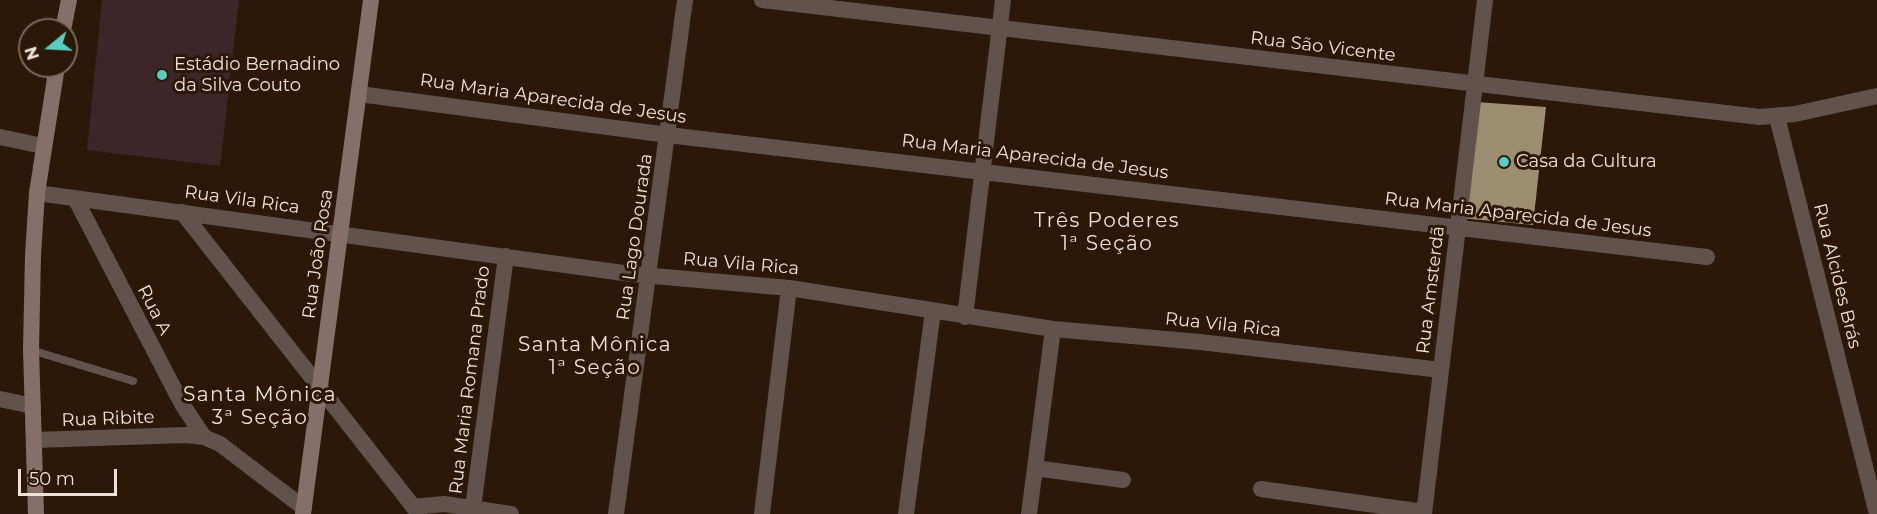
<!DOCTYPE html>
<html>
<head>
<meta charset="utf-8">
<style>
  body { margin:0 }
  #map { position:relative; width:1877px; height:514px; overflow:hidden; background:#2c1808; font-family:Montserrat,sans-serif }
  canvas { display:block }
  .north { position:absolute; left:18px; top:18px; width:60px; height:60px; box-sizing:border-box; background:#2c1808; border:2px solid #7a685b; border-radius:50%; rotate:252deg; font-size:16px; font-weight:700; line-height:24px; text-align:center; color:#efe1d7 }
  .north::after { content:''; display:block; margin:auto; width:21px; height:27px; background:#5acebe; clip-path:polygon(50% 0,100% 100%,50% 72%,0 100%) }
  .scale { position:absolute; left:18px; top:469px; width:99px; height:27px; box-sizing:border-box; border:3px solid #efe1d7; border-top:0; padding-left:8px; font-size:18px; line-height:21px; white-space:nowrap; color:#efe1d7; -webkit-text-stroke:4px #2c1808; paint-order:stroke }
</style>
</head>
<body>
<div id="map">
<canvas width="1877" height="514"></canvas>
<div class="north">N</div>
<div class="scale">50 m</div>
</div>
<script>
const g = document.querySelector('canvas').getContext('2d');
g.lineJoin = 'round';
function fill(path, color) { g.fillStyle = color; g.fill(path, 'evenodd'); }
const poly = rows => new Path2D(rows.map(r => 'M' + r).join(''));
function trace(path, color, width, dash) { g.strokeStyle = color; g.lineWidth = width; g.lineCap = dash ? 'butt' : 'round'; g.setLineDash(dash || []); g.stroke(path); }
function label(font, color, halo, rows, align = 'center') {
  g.font = font + ' Montserrat,sans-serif'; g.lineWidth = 6; g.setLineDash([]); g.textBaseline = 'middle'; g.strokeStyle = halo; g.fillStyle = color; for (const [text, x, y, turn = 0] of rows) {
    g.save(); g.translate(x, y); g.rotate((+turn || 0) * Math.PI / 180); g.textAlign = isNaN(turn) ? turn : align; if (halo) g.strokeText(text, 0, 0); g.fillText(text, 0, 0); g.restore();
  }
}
const green = poly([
  [102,0,239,0,220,166,87,150]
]);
const building = poly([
  [1476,102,1546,107,1533,225,1461,218]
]);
const service = poly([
  [31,350,133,381]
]);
const minor = poly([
  [762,0,1760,117,1795,114,1877,96],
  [359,94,668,135,1707,257],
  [1777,117,1877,514],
  [0,137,43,146],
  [37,193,631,274,789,288,1053,329,1200,342,1441,370],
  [75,198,182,404,204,437],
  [182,212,419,514],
  [965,317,1003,0],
  [0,399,33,406],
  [34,440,186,435,204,437,220,444,304,508],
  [1035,468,1123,480],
  [1261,489,1424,512],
  [413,507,444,504,511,514],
  [473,508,506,256],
  [616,514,685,0],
  [762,514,789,288],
  [906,514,933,311],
  [1029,514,1053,329],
  [1424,514,1485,0]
]);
const secondary = poly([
  [63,30,69,0],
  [36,514,31,350,33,255,37,193,57,66],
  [303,514,371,0]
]);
const markers = [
  [162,75,6,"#5acebe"],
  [1504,162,6,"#5acebe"]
];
const streetNames = [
  ["Rua São Vicente",1323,47,7],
  ["Rua Maria Aparecida de Jesus",553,99,8],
  ["Rua Maria Aparecida de Jesus",1035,157,7],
  ["Rua Vila Rica",242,200,8],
  ["Rua Maria Aparecida de Jesus",1518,215,7],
  ["Rua Lago Dourada",635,237,-82],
  ["Rua João Rosa",318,254,-82],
  ["Rua Vila Rica",741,264,5],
  ["Rua Alcides Brás",1837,276,76],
  ["Rua Amsterdã",1431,290,-83],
  ["Rua A",154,310,63],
  ["Rua Vila Rica",1223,325,6],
  ["Rua Maria Romana Prado",470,380,-83],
  ["Rua Ribite",108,419,-2]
];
const poiNames = [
  ["Estádio Bernadino",174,65],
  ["da Silva Couto",174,86],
  ["Casa da Cultura",1516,162]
];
const neighbourhoodNames = [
  ["Três Poderes",1107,221],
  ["1ª Seção",1107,244],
  ["Santa Mônica",595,345],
  ["1ª Seção",595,368],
  ["Santa Mônica",260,395],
  ["3ª Seção",260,418]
];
fill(green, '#3e252a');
fill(building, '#9b8c72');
trace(service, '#61524e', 8);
trace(minor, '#61524e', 16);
trace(secondary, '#876f69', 16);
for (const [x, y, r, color] of markers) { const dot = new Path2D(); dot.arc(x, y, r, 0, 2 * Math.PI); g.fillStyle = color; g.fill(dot); trace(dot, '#2c1808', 2); }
label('18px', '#efe1d7', '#2c1808', streetNames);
label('18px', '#efe1d7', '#2c1808', poiNames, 'left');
g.letterSpacing = '1.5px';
label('20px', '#efe1d7', '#2c1808', neighbourhoodNames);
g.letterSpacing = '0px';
</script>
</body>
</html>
